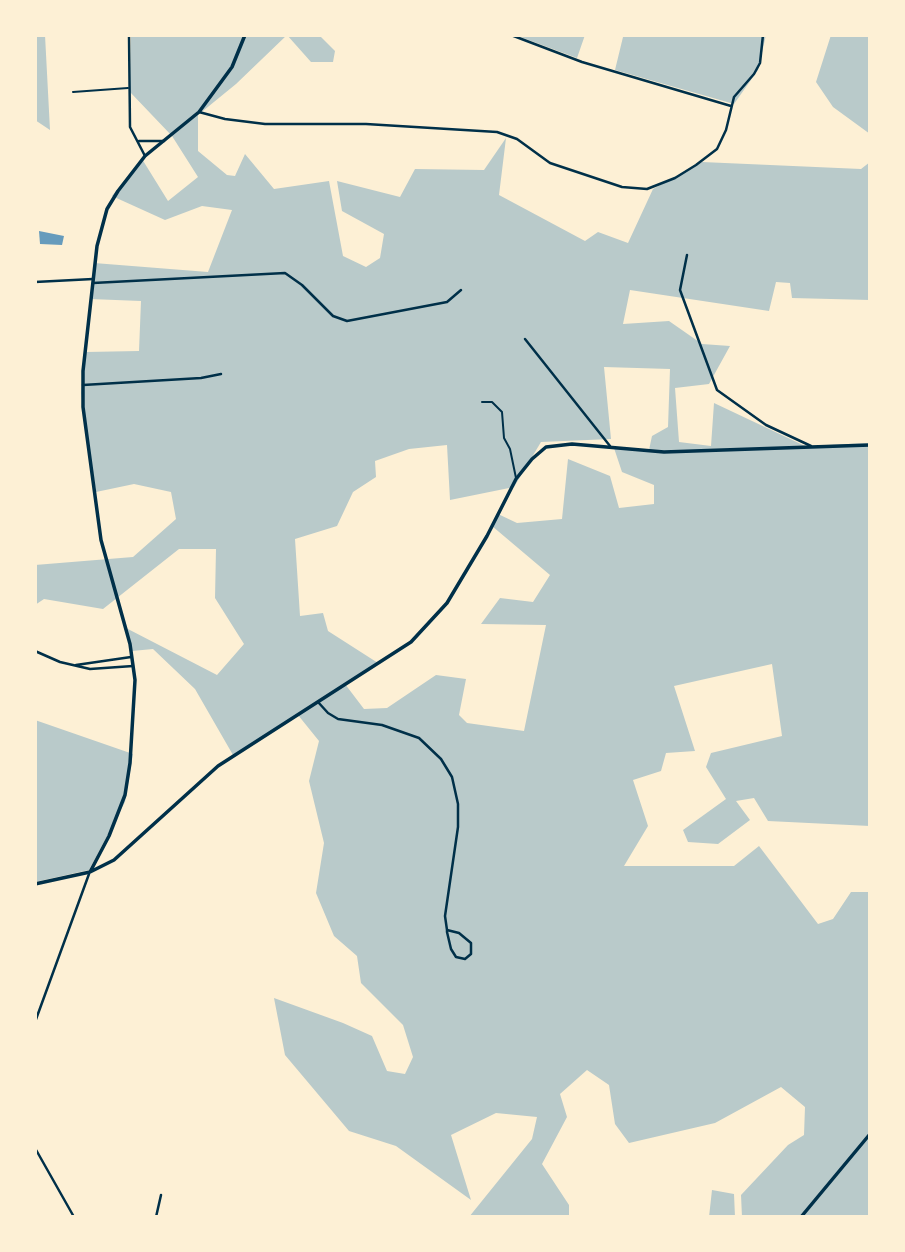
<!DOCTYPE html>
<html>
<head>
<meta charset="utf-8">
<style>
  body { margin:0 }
  #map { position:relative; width:905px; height:1252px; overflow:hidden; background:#fdf0d5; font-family:"Asap Condensed",sans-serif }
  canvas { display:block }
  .frame { position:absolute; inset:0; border:37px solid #fdf0d5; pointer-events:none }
</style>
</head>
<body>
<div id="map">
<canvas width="905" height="1252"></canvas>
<div class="frame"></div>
</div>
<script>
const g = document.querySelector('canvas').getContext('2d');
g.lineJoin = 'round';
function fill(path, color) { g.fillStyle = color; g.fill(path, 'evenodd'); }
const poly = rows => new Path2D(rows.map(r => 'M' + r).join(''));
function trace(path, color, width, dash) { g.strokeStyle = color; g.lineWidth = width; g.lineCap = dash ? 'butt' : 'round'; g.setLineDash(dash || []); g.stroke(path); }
const green = poly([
  [35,35,45,35,50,130,35,120],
  [131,35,319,35,335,51,333,62,311,62,287,35,236,84,198,115,198,151,227,175,235,176,245,154,274,189,329,181,343,256,366,267,380,258,384,234,342,211,337,181,400,197,415,169,484,170,506,138,499,195,585,241,598,232,628,243,653,189,702,162,861,169,870,162,870,300,792,298,790,283,776,282,769,311,630,290,623,324,669,321,702,344,730,346,709,384,675,388,679,442,711,446,714,403,805,446,870,443,870,826,768,821,754,798,736,801,750,820,718,844,688,842,683,830,726,799,706,767,711,753,782,736,772,664,674,686,695,751,666,753,661,771,633,780,648,826,624,866,734,866,759,846,818,924,833,919,851,892,870,892,870,1217,742,1217,741,1195,788,1145,804,1135,805,1107,781,1087,715,1123,629,1143,615,1124,609,1085,587,1070,560,1094,567,1117,542,1164,569,1205,569,1217,469,1217,532,1139,537,1117,496,1113,451,1135,471,1200,396,1146,349,1131,285,1055,274,998,343,1023,372,1036,387,1071,405,1074,413,1057,403,1025,361,983,357,956,334,936,316,893,324,843,309,781,319,741,298,715,233,755,195,689,153,649,132,651,126,628,217,675,244,644,215,598,216,549,179,549,103,609,44,599,35,605,35,565,133,557,176,519,171,492,134,484,96,492,81,393,86,352,139,351,141,301,90,299,94,263,208,272,232,210,202,206,165,220,112,196,142,159,168,201,198,177,172,136,130,92],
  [604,367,670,369,668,427,652,436,649,450,614,448,622,472,654,485,654,504,619,508,610,476,568,459,562,519,517,523,498,514,492,526,550,575,533,602,500,598,481,624,546,625,524,731,467,723,459,715,466,679,436,675,387,708,364,709,345,684,378,663,328,631,323,613,300,616,295,539,337,526,353,492,376,477,375,461,409,449,447,445,450,500,514,487,541,442,611,439],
  [515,35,585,35,577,58],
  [619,35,766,35,758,70,734,104,615,70,623,37],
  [831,35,870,35,870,134,833,107,816,82],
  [35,720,133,754,125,802,89,870,35,882],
  [712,1190,734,1194,735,1217,709,1217]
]);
const water = poly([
  [39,231,64,236,62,245,40,244]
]);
const service = poly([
  [73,92,128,88],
  [482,402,492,402,502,412,504,438,510,449,516,478]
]);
const minor = poly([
  [129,35,130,127,145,156],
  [511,35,582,62,731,106],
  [199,112,225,119,265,124,366,124,497,132,517,139,550,163,622,187,647,189,675,178,696,165,717,149,726,130,734,97,754,74,760,63,763,35],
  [139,141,164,141],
  [687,255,680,290,717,390,766,425,811,446],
  [35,282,93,279],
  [93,283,285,273,302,285,333,316,347,321,447,302,461,290],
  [525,339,610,446],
  [83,385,201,378,221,374],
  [35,651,60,662,90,669,133,666],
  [76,665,131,657],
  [318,702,328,713,338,719,382,725,419,738,441,759,452,777,458,804,458,827,445,916,447,930,447,932,451,949,456,957,465,959,471,954,471,943,459,933,447,930],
  [35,1022,89,874],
  [35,1148,74,1217],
  [156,1217,161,1195]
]);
const tertiary = poly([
  [90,872,109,836,125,795,130,763,135,680,130,644,101,540,83,407,83,371,97,246,107,209,118,191,145,156,199,112,232,67,245,35],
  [35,884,90,872,114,860,218,766,411,642,447,603,487,536,516,479,532,459,546,447,572,444,664,452,870,445],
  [801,1217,870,1134]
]);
fill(green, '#b9caca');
fill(water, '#669bbc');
trace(service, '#003049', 2);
trace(minor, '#003049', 2.5);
trace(tertiary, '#003049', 3.5);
</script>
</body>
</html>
